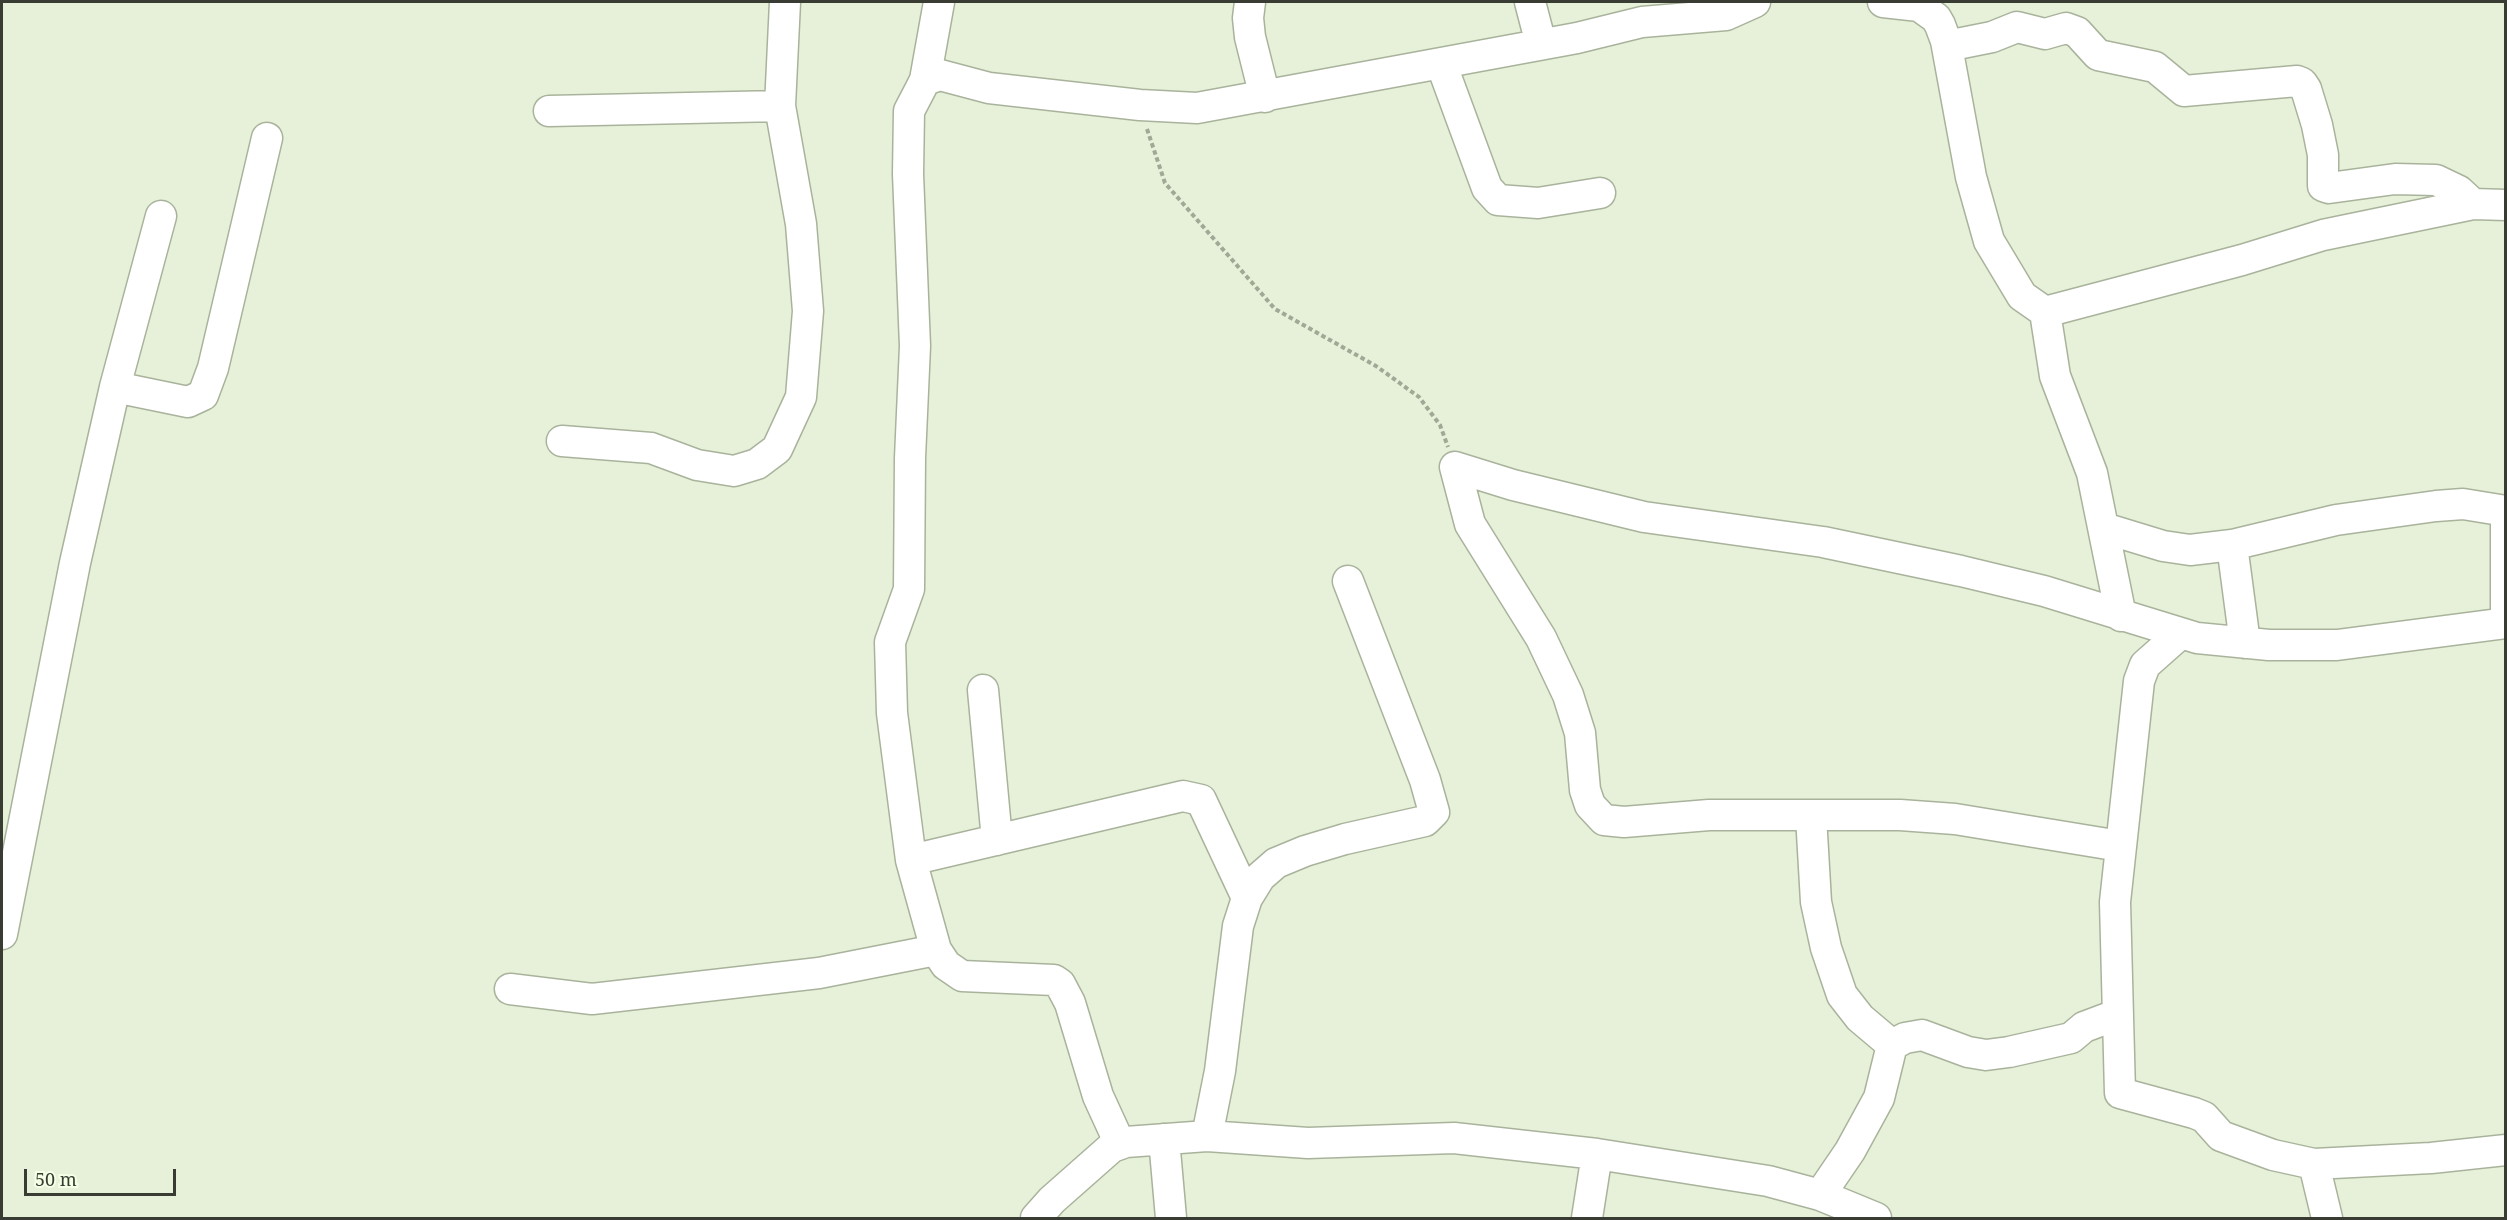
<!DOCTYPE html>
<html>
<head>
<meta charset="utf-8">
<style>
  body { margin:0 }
  #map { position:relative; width:2507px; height:1220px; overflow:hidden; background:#e7f1d9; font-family:"Noto Serif",serif }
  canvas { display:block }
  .frame { position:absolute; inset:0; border:3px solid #383c33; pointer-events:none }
  .scale { position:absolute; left:24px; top:1169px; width:152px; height:27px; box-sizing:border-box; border:3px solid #383c33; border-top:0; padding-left:8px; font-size:18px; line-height:21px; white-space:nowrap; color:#383c33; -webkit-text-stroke:4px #f4ffe6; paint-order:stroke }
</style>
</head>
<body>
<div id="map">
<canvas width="2507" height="1220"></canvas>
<div class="frame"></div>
<div class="scale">50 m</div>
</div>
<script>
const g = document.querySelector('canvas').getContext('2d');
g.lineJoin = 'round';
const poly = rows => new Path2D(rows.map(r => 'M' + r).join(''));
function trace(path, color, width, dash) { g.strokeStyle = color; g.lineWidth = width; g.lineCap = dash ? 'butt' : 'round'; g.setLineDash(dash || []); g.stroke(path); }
const path = poly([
  [1147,129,1165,183,1275,309,1376,366,1419,397,1440,425,1448,447]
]);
const minor = poly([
  [1250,2,1248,18,1250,37,1265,97],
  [1530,2,1541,44],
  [1883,2,1919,6,1936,18,1940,25,1946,41,1971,177,1989,241,2022,296,2045,312],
  [1947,46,1992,37,2017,27,2045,34,2066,28,2077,32,2098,55,2155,67,2184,91,2297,81,2302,83,2306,89,2317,125,2323,155,2323,186,2329,188,2395,179,2436,180,2459,191,2473,204],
  [1441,63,1487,188,1498,200,1538,203,1600,193],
  [925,80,939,2],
  [549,111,780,106],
  [115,387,188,402,203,395,213,368,267,138],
  [562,441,651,448,697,465,734,471,757,464,777,449,801,397,808,311,801,224,780,106,785,2],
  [1455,467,1513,485,1644,517,1823,542,1961,571,2044,591,2197,638,2269,645,2337,645,2506,623],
  [1455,467,1470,524,1541,638,1568,695,1580,733,1585,790,1590,805,1604,820,1624,822,1709,815,1900,815,1955,819,2120,846],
  [2506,516,2506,620],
  [2104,528,2163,546,2190,550,2232,545,2336,520,2436,506,2463,504,2506,511],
  [2232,545,2245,643],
  [2121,616,2092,473,2055,376,2045,312,2242,260,2323,235,2473,204,2506,205],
  [2180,634,2145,665,2139,681,2115,902,2120,1093,2194,1113,2204,1117,2221,1136,2273,1155,2314,1164,2431,1158,2506,1150],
  [983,690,997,840],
  [1811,816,1816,902,1826,948,1842,995,1860,1018,1892,1045],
  [911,860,1183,796,1201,800,1247,898],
  [2,934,75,563,115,387,161,216],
  [510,989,592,999,819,973,936,950],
  [1207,1136,1220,1071,1238,926,1247,898,1260,877,1276,863,1305,851,1345,839,1425,821,1434,812,1425,780,1348,581],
  [1164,1139,1171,1218],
  [1120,1144,1098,1096,1070,1003,1060,984,1054,980,962,976,946,965,936,950,911,860,892,713,890,642,909,589,910,458,915,346,908,174,909,111,921,88,925,80,940,75,989,88,1140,105,1197,108,1577,38,1642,22,1726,15,1755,2],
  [2314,1164,2327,1218],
  [1820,1195,1850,1151,1879,1098,1892,1045,1905,1038,1922,1035,1968,1052,1986,1055,2009,1052,2071,1038,2084,1027,2116,1015],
  [1036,1218,1052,1200,1112,1147,1126,1142,1207,1136,1308,1143,1454,1138,1597,1154,1768,1181,1820,1195,1876,1218],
  [1587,1218,1597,1154]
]);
trace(minor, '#a9b39c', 33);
trace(path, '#a0a896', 4, [4.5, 3]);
trace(minor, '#fff', 30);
</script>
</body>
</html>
